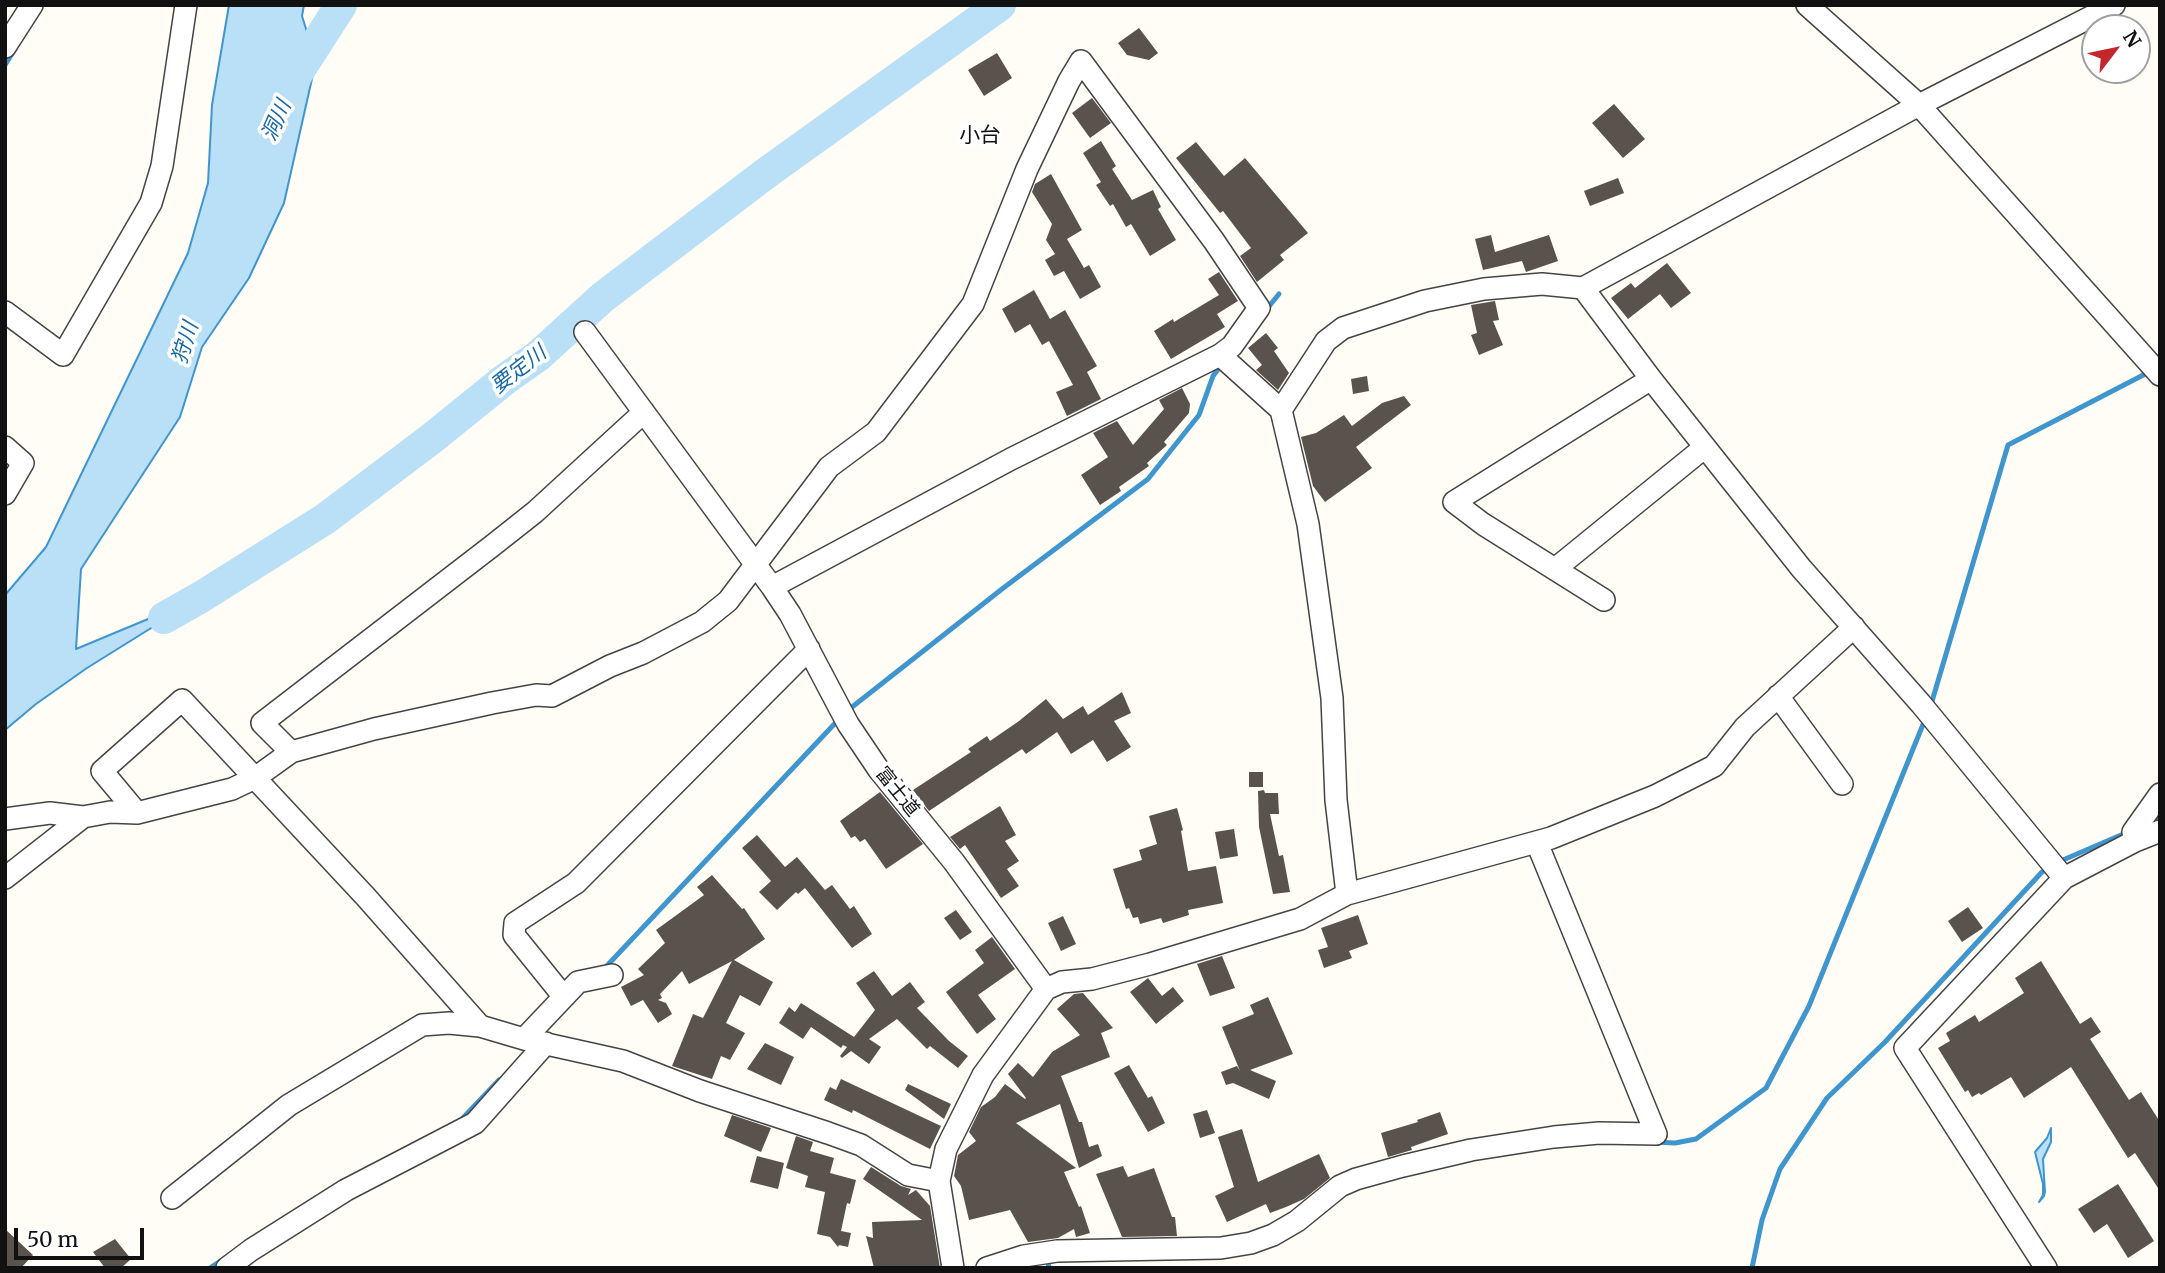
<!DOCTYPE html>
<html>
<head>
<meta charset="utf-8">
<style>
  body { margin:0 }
  #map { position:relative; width:2165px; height:1273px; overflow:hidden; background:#fffdf5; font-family:Merriweather,serif }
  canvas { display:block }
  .frame { position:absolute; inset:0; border:7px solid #111; pointer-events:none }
  .north { position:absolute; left:2081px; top:14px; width:70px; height:70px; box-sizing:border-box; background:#fff; border:2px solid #a0a0a0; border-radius:50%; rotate:58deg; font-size:19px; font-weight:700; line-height:28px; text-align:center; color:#111 }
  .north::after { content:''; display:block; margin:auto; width:24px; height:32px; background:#c4262e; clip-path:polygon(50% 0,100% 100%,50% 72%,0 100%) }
  .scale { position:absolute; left:14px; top:1228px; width:130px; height:32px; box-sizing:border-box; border:4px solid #111; border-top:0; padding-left:9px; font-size:21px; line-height:24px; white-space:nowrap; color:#111; -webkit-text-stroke:5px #fff; paint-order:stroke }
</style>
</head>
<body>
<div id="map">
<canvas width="2165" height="1273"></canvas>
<div class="frame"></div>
<div class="north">N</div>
<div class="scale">50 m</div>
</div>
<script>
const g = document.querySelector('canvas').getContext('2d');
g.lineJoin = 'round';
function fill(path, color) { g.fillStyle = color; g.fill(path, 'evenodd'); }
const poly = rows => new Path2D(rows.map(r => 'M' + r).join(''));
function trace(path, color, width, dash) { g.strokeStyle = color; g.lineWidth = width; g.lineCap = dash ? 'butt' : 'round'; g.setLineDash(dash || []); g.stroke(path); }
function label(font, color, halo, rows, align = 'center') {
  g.font = font + ' Merriweather,"Noto Sans JP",serif'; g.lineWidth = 7; g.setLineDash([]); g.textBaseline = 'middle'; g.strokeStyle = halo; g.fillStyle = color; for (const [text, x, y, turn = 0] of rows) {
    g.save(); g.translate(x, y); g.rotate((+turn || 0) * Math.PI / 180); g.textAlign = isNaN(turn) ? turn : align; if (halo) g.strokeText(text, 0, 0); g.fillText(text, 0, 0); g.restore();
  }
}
const water = poly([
  [229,5,304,5,302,16,316,61,284,203,249,278,202,347,180,417,81,569,76,649,201,597,87,668,36,704,5,730,5,595,46,547,188,253,208,183,212,105,229,5],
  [2051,1128,2051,1142,2043,1159,2045,1192,2044,1196,2039,1202,2043,1195,2043,1184,2035,1152,2047,1138,2051,1128]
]);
const stream = poly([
  [5,65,15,49],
  [1266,310,1279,294],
  [1930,708,2008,445,2151,371],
  [847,711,1002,589,1148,479,1199,415,1213,376,1222,364],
  [2147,825,2160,819],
  [2056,863,2128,832],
  [602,971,840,718],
  [460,1121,499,1080],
  [1655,1142,1675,1143,1696,1139,1766,1088,1809,1006,1926,717],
  [210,1268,225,1258],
  [1049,1268,1048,1262,1053,1261],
  [1752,1268,1762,1220,1780,1169,1827,1098,1885,1042,2042,872,2048,868]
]);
const river = poly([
  [291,87,298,72,341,5],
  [164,618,201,597,325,519,431,439,504,380,538,356,603,297,765,174,1000,5]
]);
const building = poly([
  [1139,28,1158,53,1149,60,1127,55,1118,43],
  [997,53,1012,78,984,96,968,70],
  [1092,98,1111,123,1090,138,1072,113],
  [1614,104,1645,139,1623,158,1592,123],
  [1101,141,1116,166,1112,169,1132,200,1153,190,1161,207,1158,209,1176,240,1150,256,1131,224,1126,227,1113,204,1110,206,1096,185,1101,182,1083,153],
  [1196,142,1224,176,1245,158,1308,233,1280,255,1284,260,1257,282,1240,256,1251,248,1223,211,1220,213,1176,158],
  [1051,174,1082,230,1067,239,1084,268,1089,265,1101,287,1080,299,1064,271,1054,276,1045,260,1055,254,1046,240,1052,224,1032,192,1035,184],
  [1618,178,1624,193,1590,206,1584,191],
  [1491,235,1495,252,1549,235,1558,261,1526,272,1522,261,1483,270,1475,239],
  [1667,263,1691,293,1671,308,1660,294,1628,319,1611,298,1631,283,1635,288],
  [1219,272,1238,301,1217,314,1225,327,1171,359,1154,331,1173,319,1174,322,1219,295,1208,279],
  [1034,290,1050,319,1065,310,1097,366,1087,372,1101,399,1067,416,1056,392,1073,385,1049,341,1042,345,1030,324,1015,333,1002,309],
  [1495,301,1499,320,1493,321,1503,345,1479,355,1471,335,1477,333,1471,305],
  [1266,333,1278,348,1274,351,1289,373,1278,390,1256,370,1262,365,1248,348],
  [1367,376,1369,391,1353,394,1351,379],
  [1182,388,1190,404,1189,413,1164,442,1167,445,1147,463,1149,466,1119,487,1121,491,1100,505,1081,475,1108,457,1093,433,1117,421,1133,445,1164,409,1159,400],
  [1404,396,1411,405,1356,447,1372,468,1325,502,1313,486,1301,437,1316,433,1344,415,1352,426,1382,403],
  [1122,692,1131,713,1114,721,1131,747,1107,762,1093,740,1071,754,1057,732,1026,754,1022,749,929,811,913,790,971,752,968,749,987,736,990,741,1019,721,1046,699,1063,719,1083,706,1088,715],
  [1249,772,1263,772,1263,787,1249,787],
  [1264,790,1265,793,1278,793,1279,814,1270,814,1279,856,1283,855,1290,892,1273,894,1259,827,1258,791],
  [880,792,923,844,886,869,865,839,860,842,855,836,851,838,840,821],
  [1000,806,1016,835,1005,841,1019,861,1007,869,1019,886,1001,898,965,845,960,849,950,837],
  [1177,808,1183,830,1181,831,1188,871,1216,866,1223,903,1188,910,1189,915,1163,923,1161,918,1140,924,1138,917,1133,918,1129,908,1126,909,1113,869,1142,860,1139,850,1157,844,1149,816],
  [1234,829,1238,856,1220,859,1215,832],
  [757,835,785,867,797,857,825,890,832,885,850,909,854,906,872,934,852,948,805,888,798,894,796,892,777,910,759,892,771,881,742,848],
  [712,875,742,909,744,908,765,939,734,960,773,982,760,1006,740,995,726,1023,745,1033,730,1060,721,1056,712,1079,672,1066,693,1014,703,1018,732,961,689,984,682,971,660,994,662,998,658,1000,666,1003,672,1014,658,1023,643,1000,631,1006,621,987,644,975,638,969,665,943,656,930,704,895,697,887],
  [1968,907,1983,928,1962,942,1948,921],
  [956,910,972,932,960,940,944,918],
  [1358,915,1368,944,1349,951,1352,958,1324,968,1318,950,1328,947,1321,928],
  [1063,916,1076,944,1061,951,1048,923],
  [992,937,1015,969,978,995,996,1019,977,1034,946,992,984,963,975,950],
  [1222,956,1235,988,1210,996,1197,964],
  [2041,961,2080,1024,2091,1017,2101,1032,2090,1039,2129,1100,2141,1092,2160,1122,2160,1191,2135,1153,2128,1158,2071,1067,2024,1098,2011,1077,1981,1095,1979,1093,1972,1097,1968,1090,1965,1092,1938,1048,1950,1041,1946,1033,1975,1015,1979,1022,2024,993,2015,978],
  [874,971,892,996,910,982,925,1002,917,1008,949,1041,968,1056,958,1068,930,1046,927,1049,897,1019,869,1039,881,1047,869,1064,851,1051,842,1058,840,1056,847,1047,843,1045,841,1048,811,1027,803,1039,779,1023,789,1007,795,1012,801,1003,854,1037,875,1010,856,983],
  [1148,978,1162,996,1173,987,1184,1001,1156,1024,1130,992],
  [1083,993,1113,1028,1101,1033,1110,1057,1061,1076,1079,1122,1082,1122,1089,1147,1098,1144,1102,1156,1079,1168,1060,1104,1016,1123,1076,1168,1064,1172,1079,1207,1081,1206,1090,1233,1076,1237,1074,1229,1058,1238,1028,1242,1010,1210,969,1220,961,1186,954,1176,958,1155,976,1141,969,1132,981,1107,995,1097,1005,1084,1025,1099,1026,1098,1008,1074,1018,1063,1033,1077,1052,1052,1080,1035,1057,1009,1074,994],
  [1268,997,1293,1054,1250,1070,1276,1081,1269,1099,1233,1083,1226,1085,1221,1072,1237,1066,1240,1071,1222,1027,1254,1014,1250,1005],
  [765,1043,794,1057,781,1085,747,1069],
  [1129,1065,1148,1098,1152,1096,1165,1123,1148,1132,1114,1073],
  [841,1079,941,1126,930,1149,853,1110,852,1113,824,1100,830,1087,836,1090],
  [908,1084,951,1104,944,1119,905,1090],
  [1207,1110,1215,1133,1200,1138,1193,1114],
  [1440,1112,1448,1134,1411,1147,1412,1150,1388,1157,1381,1133,1418,1122,1417,1120],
  [732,1115,771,1128,761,1152,724,1136],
  [1242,1129,1258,1182,1319,1154,1330,1178,1304,1199,1286,1207,1270,1213,1266,1204,1227,1222,1215,1196,1234,1187,1218,1137],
  [796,1136,813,1142,810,1151,834,1158,830,1173,856,1180,850,1204,847,1203,841,1231,851,1233,848,1247,839,1245,838,1247,830,1237,817,1234,825,1192,805,1187,808,1176,786,1168],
  [757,1156,784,1163,778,1189,750,1182],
  [1123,1166,1128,1177,1154,1168,1172,1217,1175,1217,1177,1236,1122,1237,1096,1174],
  [871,1167,901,1186,911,1189,908,1195,916,1190,930,1206,940,1268,874,1268,866,1236,873,1238,872,1222,922,1220,863,1179],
  [2118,1184,2154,1241,2128,1258,2107,1224,2094,1233,2078,1209],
  [5,1229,33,1255,21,1268,5,1268],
  [115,1239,131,1259,121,1268,105,1268,93,1252]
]);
const street = poly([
  [1807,5,1919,105,2160,375],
  [2114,5,1919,105,1583,288,1651,379,1801,568,1921,704,2064,878,2135,841,2160,831],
  [5,47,32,5],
  [5,312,63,355,151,203,162,166,186,5],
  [585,332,772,587,790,614,848,724,879,770,954,862,1046,989,983,1075,946,1149,939,1181,953,1268],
  [1220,355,1281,410],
  [5,447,23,463,5,494],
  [1555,569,1705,447],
  [1604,600,1483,524,1454,502,1651,379],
  [1778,696,1842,784],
  [291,752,262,723,492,546,535,512,644,412],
  [137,813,102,771,182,700,365,896,480,1026],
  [5,819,50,813,83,817,110,812,137,813,232,789,255,778,291,752,374,729,492,703,536,695,552,696,610,666,643,653,702,622,728,601,829,467,876,432,973,304,1027,169,1069,81,1081,61,1214,241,1259,308,1232,346,1220,355,1011,459,772,587],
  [2135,841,2133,832,2160,794],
  [5,878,83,817],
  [1347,894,1336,800,1332,698,1308,524,1281,410,1326,341,1343,328,1425,301,1484,289,1542,284,1583,288],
  [1046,989,1062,982,1092,979,1150,964,1300,919,1347,894,1551,838,1655,796,1714,766,1745,727,1854,627],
  [564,997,514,935,515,923,576,883,809,649],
  [524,1039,578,982,612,975],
  [172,1198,289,1105,422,1025,449,1023,480,1026,524,1039,623,1061,700,1091,828,1133,861,1145,908,1175,939,1181],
  [227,1268,251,1250,346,1190,475,1123,546,1043],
  [987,1268,1024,1256,1057,1251,1221,1248,1251,1243,1273,1235,1297,1221,1340,1186,1356,1179,1403,1166,1471,1150,1554,1137,1599,1133,1656,1134,1537,843],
  [2046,1268,1905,1048,2064,878]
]);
const streetNames = [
  ["富士道",897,792,51]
];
const waterNames = [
  ["洞川",277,121,-66],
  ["狩川",186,343,-73],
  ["要定川",519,370,-38]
];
const neighbourhoodNames = [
  ["小台",980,136]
];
fill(water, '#b9e0f7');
trace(water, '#3f96cf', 2);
trace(stream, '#3f96cf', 5);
trace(river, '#b9e0f7', 32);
fill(building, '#5a524d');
trace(street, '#444', 24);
trace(street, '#fff', 21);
label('19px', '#111', '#fff', streetNames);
label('italic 21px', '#1768a6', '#fff', waterNames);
label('21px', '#111', '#fff', neighbourhoodNames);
</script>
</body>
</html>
